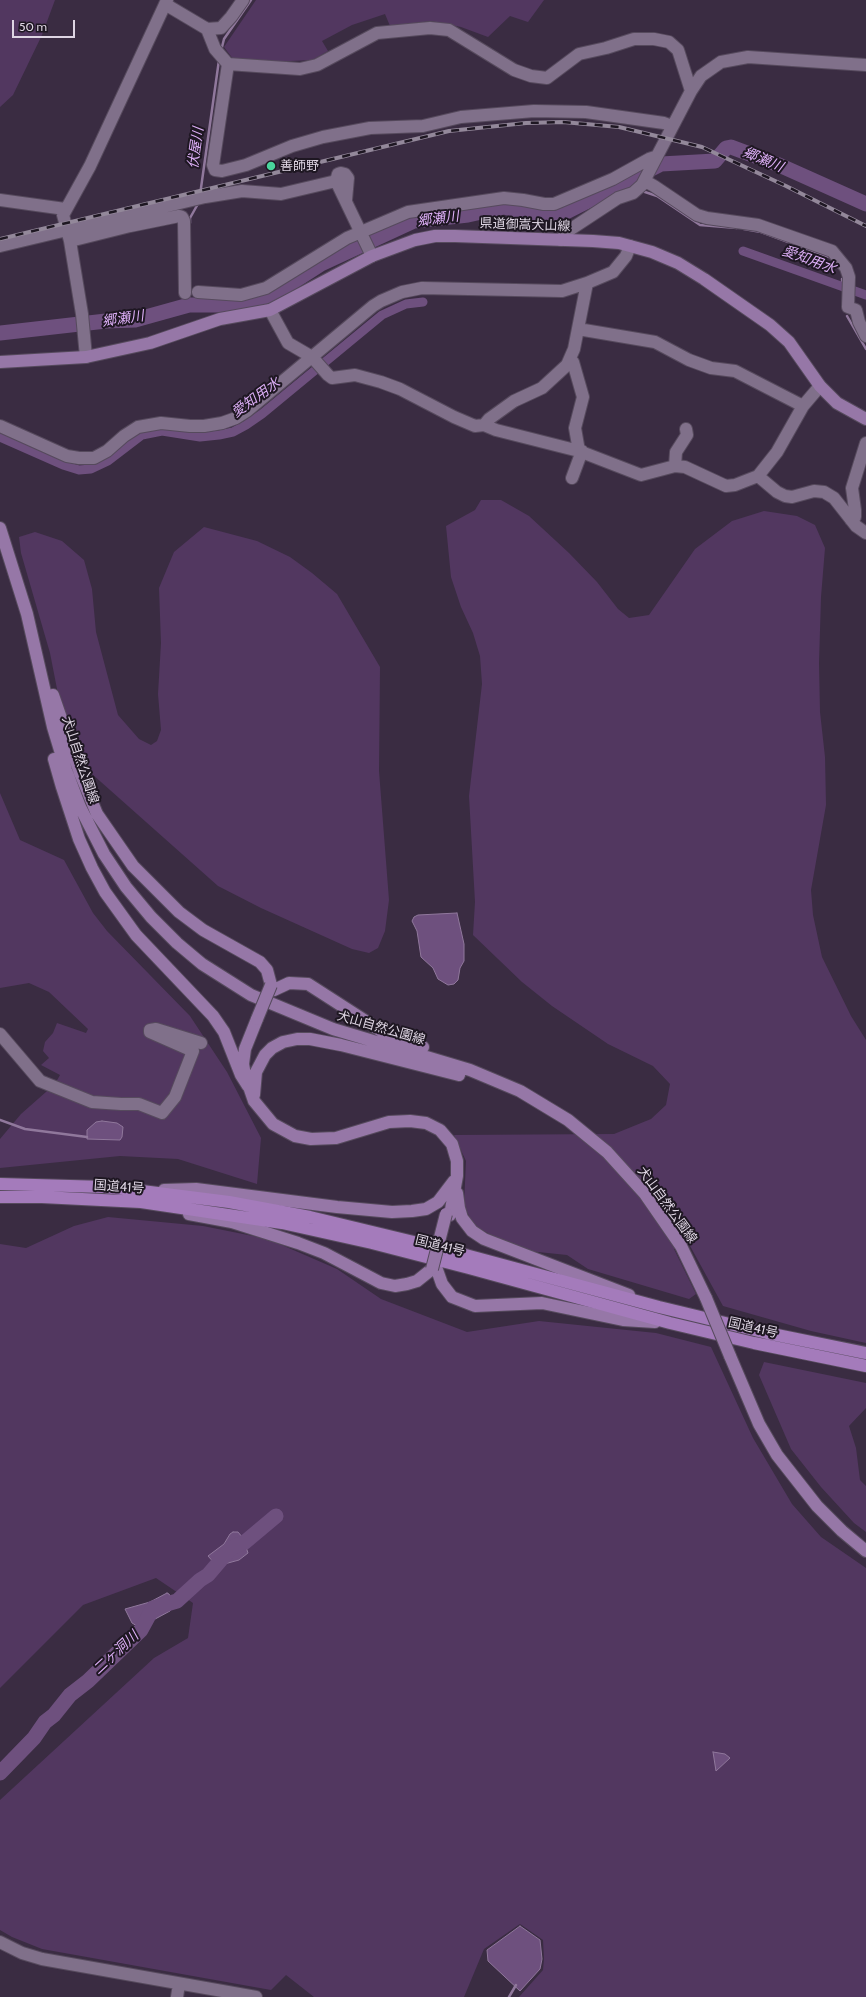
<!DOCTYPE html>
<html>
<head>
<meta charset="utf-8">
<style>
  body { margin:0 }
  #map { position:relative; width:866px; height:1997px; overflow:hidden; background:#3a2c42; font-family:Cabin,sans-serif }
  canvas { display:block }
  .scale { position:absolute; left:12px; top:20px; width:63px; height:18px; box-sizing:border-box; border:2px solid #ded5e3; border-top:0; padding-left:5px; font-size:12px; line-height:14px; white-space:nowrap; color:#ded5e3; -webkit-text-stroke:3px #1e1722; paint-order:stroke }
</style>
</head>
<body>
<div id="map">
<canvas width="866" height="1997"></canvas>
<div class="scale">50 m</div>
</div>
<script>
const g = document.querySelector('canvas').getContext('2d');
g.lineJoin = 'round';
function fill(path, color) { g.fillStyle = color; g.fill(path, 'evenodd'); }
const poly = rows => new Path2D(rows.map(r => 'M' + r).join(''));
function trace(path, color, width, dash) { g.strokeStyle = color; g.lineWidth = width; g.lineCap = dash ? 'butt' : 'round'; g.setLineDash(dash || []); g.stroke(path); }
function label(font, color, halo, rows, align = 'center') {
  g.font = font + ' Cabin,"Noto Sans JP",sans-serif'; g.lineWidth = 4; g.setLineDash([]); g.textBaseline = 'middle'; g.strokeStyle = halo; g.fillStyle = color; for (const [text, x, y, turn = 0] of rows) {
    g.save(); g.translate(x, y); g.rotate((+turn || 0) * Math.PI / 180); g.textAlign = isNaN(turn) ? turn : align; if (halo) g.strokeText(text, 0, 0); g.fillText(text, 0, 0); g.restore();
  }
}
const green = poly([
  [0,0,55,0,42,35,13,95,0,107],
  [256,0,544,0,528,22,510,16,488,37,461,27,431,21,390,26,385,14,352,25,322,41,328,51,312,60,268,62,233,59,224,47],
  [481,500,501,500,529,516,569,553,597,582,618,609,629,618,649,615,695,549,732,521,764,511,797,516,815,525,825,548,821,597,819,663,820,712,825,757,826,805,811,890,813,915,822,957,851,1016,866,1040,866,1343,811,1331,723,1306,689,1244,674,1249,696,1294,689,1299,588,1269,567,1255,519,1250,473,1225,464,1205,466,1161,454,1135,614,1134,651,1119,666,1105,670,1084,653,1066,608,1044,552,1006,522,982,473,935,475,902,469,796,482,684,480,656,473,633,461,607,451,577,446,526,475,510],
  [204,527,257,541,290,557,312,573,337,594,380,667,379,771,389,900,385,931,378,948,369,953,352,949,261,908,218,886,92,774,76,743,58,694,50,653,21,553,19,537,35,532,62,541,84,560,92,589,96,632,118,715,139,739,151,745,157,741,161,730,158,694,161,643,159,588,174,552],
  [0,793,20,840,64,860,93,913,107,931,190,1016,227,1072,261,1138,257,1184,178,1159,120,1156,0,1168,0,1139,21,1114,55,1084,60,1075,41,1065,49,1058,43,1051,45,1042,53,1033,57,1023,86,1033,88,1029,49,992,29,983,0,988],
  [108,1217,203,1226,268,1239,337,1269,381,1299,467,1332,539,1321,656,1333,711,1347,753,1438,792,1504,821,1537,866,1568,866,1997,519,1997,543,1970,544,1959,543,1940,520,1924,484,1949,464,1997,314,1997,286,1975,271,1990,42,1949,12,1937,0,1930,0,1800,154,1658,188,1638,193,1603,156,1578,83,1605,0,1688,0,1244,26,1248,74,1226],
  [764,1362,866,1383,866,1408,849,1426,856,1448,860,1480,866,1486,866,1532,854,1523,821,1487,791,1449,759,1375]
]);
const water = poly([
  [457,913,464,944,464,961,460,968,458,980,454,984,448,985,438,979,433,968,421,957,417,931,412,921,414,917,418,915,457,913],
  [102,1121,117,1123,123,1127,122,1137,120,1140,87,1139,87,1130,96,1122,102,1121],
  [233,1532,238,1532,243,1538,248,1553,239,1560,217,1566,208,1556,224,1544,230,1534,233,1532],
  [167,1593,169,1594,174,1603,170,1611,144,1625,137,1626,132,1623,125,1609,150,1602,167,1593],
  [713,1752,725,1754,730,1758,716,1771,713,1752],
  [520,1926,540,1940,542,1959,540,1969,520,1991,488,1961,487,1950,520,1926]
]);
const stream = poly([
  [221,51,224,39,251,0],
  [625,183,628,187,633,188],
  [642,191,657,196,700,225,737,228],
  [200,195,219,60],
  [190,223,190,218,199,202],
  [744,229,761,232,832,258],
  [842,279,843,291],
  [189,305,189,294],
  [847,316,866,349],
  [0,1120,25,1129,87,1137],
  [509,1997,516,1985]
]);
const canal = poly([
  [743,251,866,295],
  [0,437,63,465,79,470,91,469,108,461,142,435,162,431,200,437,219,435,233,432,246,425,262,414,382,315,406,304,423,302]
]);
const river = poly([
  [0,333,106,321,135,320,189,305,241,305,273,295,321,264,414,221,468,215,504,207,540,216,560,215,661,164,715,161,726,148,731,147,779,165,866,204],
  [0,1773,34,1738,45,1722,54,1715,70,1695,88,1681,141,1630,153,1608,177,1601,200,1580,208,1575,231,1548,245,1542,276,1516]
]);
const minor = poly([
  [165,4,207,29,221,28,231,17,243,0],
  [207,29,215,49,228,64,300,69,317,65,377,33,430,28,449,30,514,70,531,76,547,78,579,54,606,48,634,39,654,39,669,42,678,50,691,91],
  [228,64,213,165,215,170,222,171,246,165,292,146,323,137,370,128,423,126,461,117,534,111,586,112,664,123,672,126],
  [645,181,654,186,697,215,707,218,758,225,832,251,846,268,849,277,848,307,856,310,859,322,866,336],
  [0,200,65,209],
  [346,200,348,178,345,174,341,173,338,174,336,181,372,256],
  [561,240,568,231,618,198,633,193,642,185,691,91,701,76,721,62,748,57,866,65],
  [70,241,130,226,179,216,182,217,184,221,185,293],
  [0,246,205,197,242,191,281,194,336,181],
  [198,292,241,295,266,288,347,238,408,212,504,198,523,200,544,204,554,204,613,179,649,159,655,157],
  [270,310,288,343,312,357,328,375,332,378,355,375,381,382,400,389,454,417,475,426,484,425,496,430,579,451,641,475,675,466,685,467,726,486,735,485,758,476,777,452,803,406,820,386],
  [578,329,655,342,689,360,711,368,735,371,803,406],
  [86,357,82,314,70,241,63,215,90,166,167,0],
  [570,360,573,362,583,397,575,428,579,451],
  [484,425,489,419,514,401,542,388,567,365,574,349,587,283,613,272,626,256,630,246],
  [0,426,67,456,79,458,94,458,107,451,124,436,138,427,161,423,190,426,204,426,222,423,236,418,247,411,373,306,381,301,402,292,422,288,562,291,587,283],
  [675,466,676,452,687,435,686,429],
  [758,476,777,492,785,496,792,497,814,491,824,492,834,498,856,526,866,533],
  [572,478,582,451],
  [851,520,855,517,855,510,852,488,866,443],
  [0,1034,40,1081,92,1102,121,1104,139,1104,162,1113,175,1097,193,1051,150,1032,150,1030,156,1029,201,1043],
  [0,1942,22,1953,42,1959,256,1997],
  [177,1997,179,1984]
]);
const major = poly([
  [0,362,86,357,150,343,220,319,270,310,372,256,415,240,435,236,455,236,593,241,619,243,652,252,678,263,704,279,770,325,789,342,820,386,837,403,866,419],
  [0,528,27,614,53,727,66,770,80,807,104,854,126,887,151,917,177,943,202,964,251,995,333,1029,470,1070,520,1091,568,1120,607,1152,645,1194,681,1246,706,1298],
  [53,695,80,773,97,814,133,866,179,912,203,930,260,962,267,970,271,985],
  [54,759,62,787,79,839,92,868,105,892,136,935,213,1016,224,1032,241,1075,248,1086],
  [274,990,289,983,308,984,381,1031,423,1047],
  [257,1019,245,1049,243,1064,245,1075,254,1101,273,1124,295,1136,311,1139,336,1138,389,1122,410,1121,426,1123,440,1130,452,1144,457,1161,457,1176,450,1215],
  [254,1095,256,1072,265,1055,272,1048,283,1042,297,1039,310,1039,341,1045,459,1075],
  [164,1190,196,1189,337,1207,392,1212,412,1211,426,1209,438,1202,454,1181],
  [457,1193,459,1208,462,1218,472,1231,484,1239,629,1295],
  [189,1214,232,1222,298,1243,324,1253,381,1283,395,1286,407,1284,417,1281,432,1269],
  [436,1267,442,1284,452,1297,475,1306,542,1303,623,1320,655,1322],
  [730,1356,759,1424,777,1455,817,1506,842,1531,866,1551]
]);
const highway = poly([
  [0,1184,105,1187,142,1191,229,1202,310,1217,447,1250,659,1307,767,1333,866,1353],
  [0,1197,42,1197,141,1202,282,1223,372,1243,469,1268,670,1323,754,1343,866,1366]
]);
const rail = poly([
  [0,239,449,131,526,123,563,122,619,127,702,147,786,186,866,226]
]);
const majorBridge = poly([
  [257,1019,271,985],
  [432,1269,446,1214],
  [706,1298,730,1356]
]);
const markers = [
  [271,166,5,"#49d49c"]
];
const poiNames = [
  ["善師野",280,166]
];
const streetNames = [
  ["県道御嵩犬山線",525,225,2],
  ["犬山自然公園線",80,760,72],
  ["犬山自然公園線",381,1028,16],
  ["国道41号",119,1187,4],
  ["犬山自然公園線",667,1205,54],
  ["国道41号",440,1246,14],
  ["国道41号",753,1328,13]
];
const waterNames = [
  ["伏屋川",196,148,-82],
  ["郷瀬川",763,160,23],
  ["郷瀬川",438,219,-7],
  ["愛知用水",809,260,20],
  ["郷瀬川",123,319,-8],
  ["愛知用水",256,398,-36],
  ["二ヶ洞川",116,1653,-43]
];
fill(green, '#523760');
fill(water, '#6e507e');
trace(water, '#90789c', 1);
trace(stream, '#90789c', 2.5);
trace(canal, '#6e507e', 9);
trace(river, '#6e507e', 15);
trace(minor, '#564a5d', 14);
trace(major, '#564a5d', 14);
trace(highway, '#564a5d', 14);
trace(minor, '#80708a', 12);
trace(major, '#9677a7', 12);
trace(highway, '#a47bbb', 12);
trace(rail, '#93889a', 4);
trace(rail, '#1e1722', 2.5, [8]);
trace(majorBridge, '#564a5d', 14, []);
trace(majorBridge, '#9677a7', 12);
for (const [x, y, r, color] of markers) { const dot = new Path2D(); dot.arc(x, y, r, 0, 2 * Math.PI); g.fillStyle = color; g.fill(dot); trace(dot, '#1e1722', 1.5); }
label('13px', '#ded5e3', '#1e1722', poiNames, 'left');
label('13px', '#ded5e3', '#1e1722', streetNames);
label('italic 14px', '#ddaff7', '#1e1722', waterNames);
</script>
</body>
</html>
